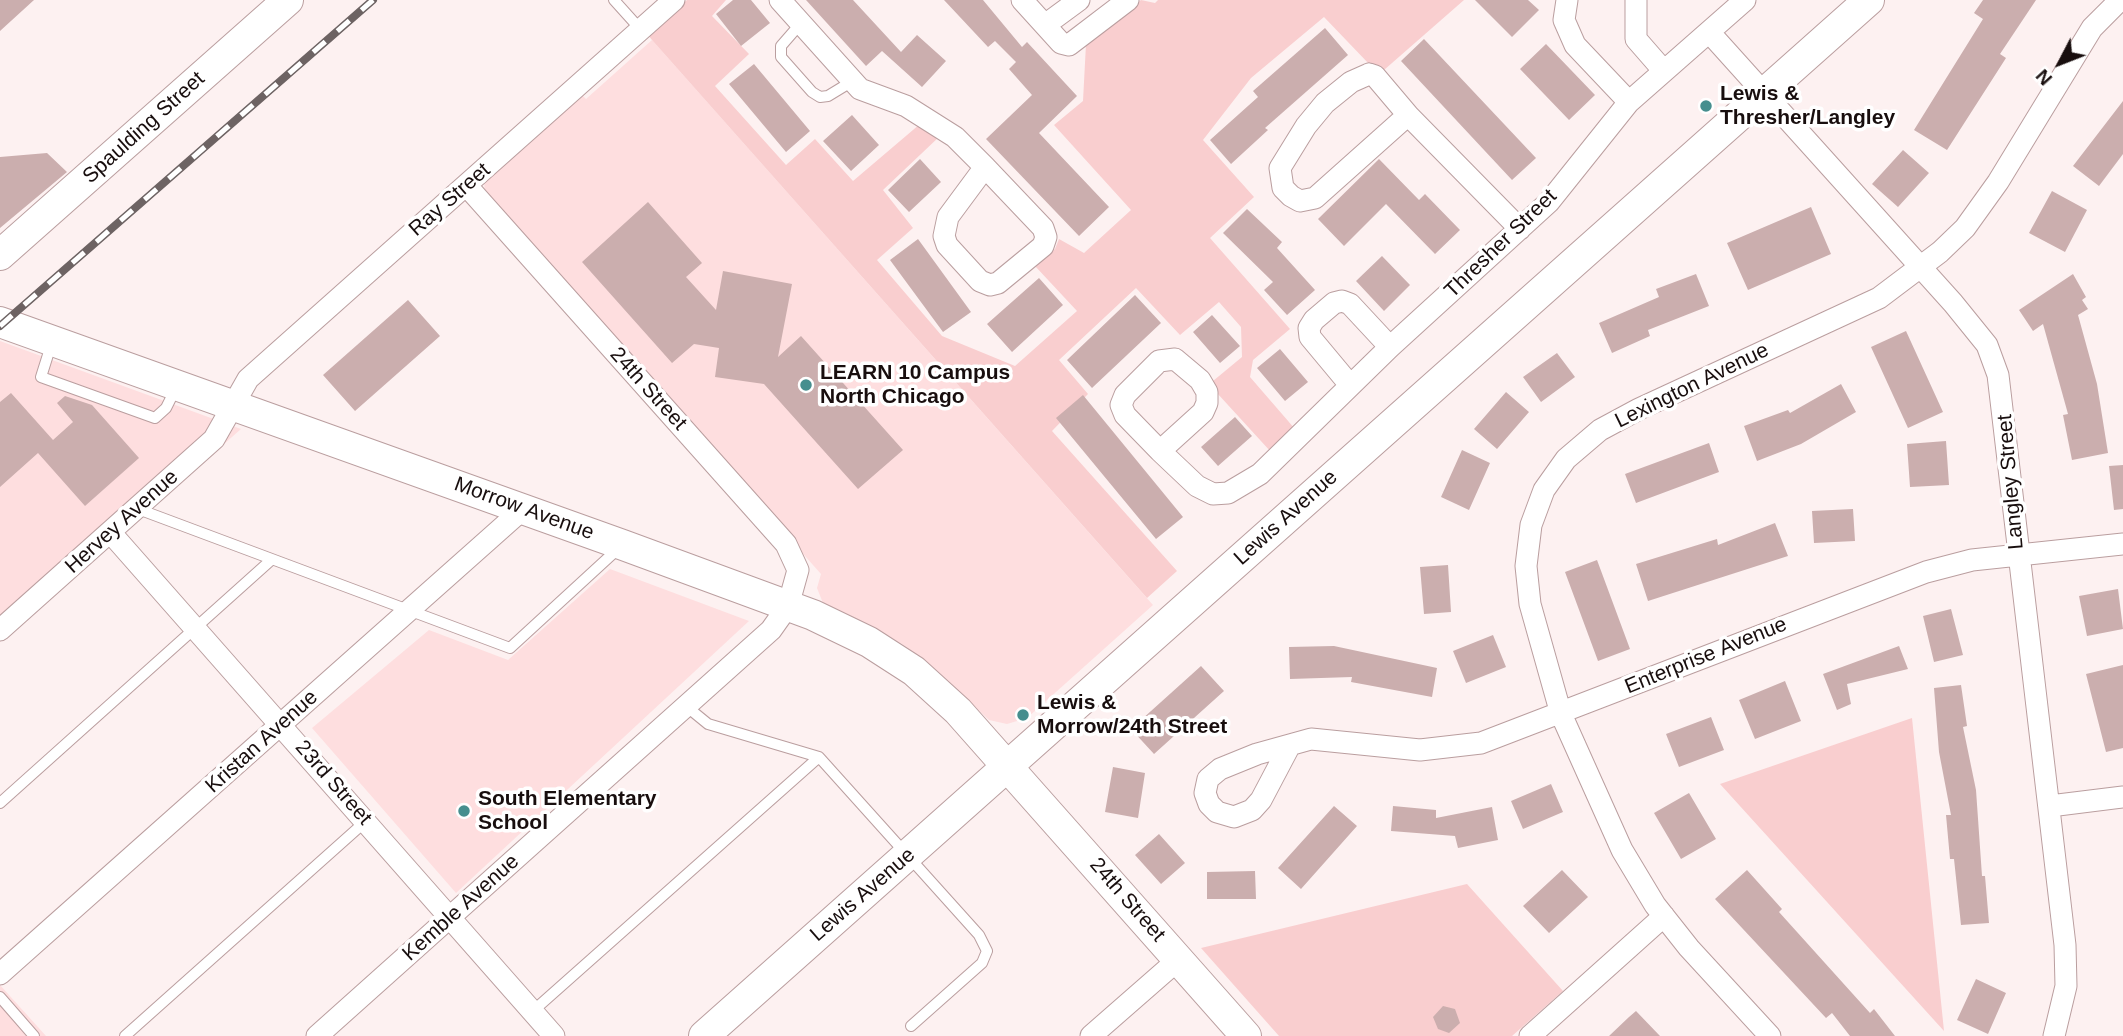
<!DOCTYPE html>
<html>
<head>
<meta charset="utf-8">
<style>
  body { margin:0 }
  #map { position:relative; width:2123px; height:1036px; overflow:hidden; background:#fdf1f1; font-family:Arial,sans-serif }
  canvas { display:block }
  .north { position:absolute; left:2025px; top:28px; width:70px; height:70px; -webkit-text-stroke:5px #fff; paint-order:stroke; rotate:228deg; font-size:19px; font-weight:700; line-height:28px; text-align:center; color:#180e0e }
  .north::after { content:''; display:block; margin:auto; width:24px; height:32px; background:#180e0e; clip-path:polygon(50% 0,100% 100%,50% 72%,0 100%) }
</style>
</head>
<body>
<div id="map">
<canvas width="2123" height="1036"></canvas>
<div class="north">N</div>
</div>
<script>
const g = document.querySelector('canvas').getContext('2d');
g.lineJoin = 'round';
function fill(path, color) { g.fillStyle = color; g.fill(path, 'evenodd'); }
const poly = rows => new Path2D(rows.map(r => 'M' + r).join(''));
function trace(path, color, width, dash) { g.strokeStyle = color; g.lineWidth = width; g.lineCap = dash ? 'butt' : 'round'; g.setLineDash(dash || []); g.stroke(path); }
function label(font, color, halo, rows, align = 'center') {
  g.font = font + ' Arial,sans-serif'; g.lineWidth = 7; g.setLineDash([]); g.textBaseline = 'middle'; g.strokeStyle = halo; g.fillStyle = color; for (const [text, x, y, turn = 0] of rows) {
    g.save(); g.translate(x, y); g.rotate((+turn || 0) * Math.PI / 180); g.textAlign = isNaN(turn) ? turn : align; if (halo) g.strokeText(text, 0, 0); g.fillText(text, 0, 0); g.restore();
  }
}
const built = poly([
  [652,40,1153,605,1027,718,1007,724,989,720,934,668,902,644,823,603,817,588,821,574,485,196,484,180,581,94,586,99],
  [0,341,241,429,0,642],
  [610,569,749,621,456,893,312,728,429,630,508,660],
  [0,985,46,1036,0,1036]
]);
const green = poly([
  [687,0,726,0,712,16,749,54,715,86,786,165,815,139,853,181,920,124,940,136,883,190,913,228,877,260,942,336,1015,366,1077,311,1035,266,1055,249,1059,239,1084,253,1131,210,1054,125,1083,101,1086,44,1141,0,1155,3,1158,0,1464,0,1384,70,1370,65,1324,17,1251,78,1203,140,1254,197,1210,238,1290,329,1253,360,1250,377,1295,429,1271,452,1217,393,1213,381,1242,357,1241,327,1219,302,1180,335,1136,288,1059,360,1088,394,1052,431,1177,571,1147,598,652,40,648,35],
  [1912,718,1944,1031,1720,784],
  [1467,884,1563,991,1512,1036,1279,1036,1201,948]
]);
const building = poly([
  [0,0,34,0,0,31],
  [733,0,751,0,770,23,741,46,716,14],
  [806,0,853,0,901,52,917,35,946,61,922,87,882,51,866,66],
  [944,0,983,0,1022,47,1027,42,1077,96,1039,133,1109,207,1079,236,986,139,1032,95,1009,69,1016,62,995,41,988,47],
  [1475,0,1528,0,1539,10,1512,37],
  [1983,0,2036,0,2000,54,2006,58,1947,150,1914,130,1983,19,1974,13],
  [1325,28,1348,55,1265,128,1268,130,1231,164,1210,140,1258,97,1253,91],
  [1424,39,1536,158,1512,180,1401,61],
  [1546,44,1595,95,1569,120,1520,69],
  [754,64,810,131,786,152,729,84],
  [2123,101,2123,154,2099,186,2073,166],
  [852,115,879,145,851,171,823,141],
  [1903,150,1929,173,1898,207,1872,184],
  [47,153,67,172,0,228,0,157],
  [920,159,941,182,909,212,888,190],
  [1379,159,1419,200,1425,194,1460,230,1435,254,1386,204,1344,246,1318,219],
  [2052,191,2087,210,2065,252,2029,233],
  [648,202,702,263,686,277,716,310,723,271,792,284,778,357,801,336,903,450,858,489,764,384,715,377,719,348,694,344,672,363,582,262],
  [1811,207,1831,254,1748,290,1727,243],
  [1247,209,1282,242,1277,248,1315,290,1287,315,1264,290,1273,282,1223,233],
  [918,239,971,312,943,332,890,260],
  [1382,256,1410,285,1384,311,1356,281],
  [1696,274,1709,306,1648,330,1650,336,1612,353,1599,323,1659,297,1656,289],
  [2073,274,2086,297,2082,300,2088,309,2078,315,2097,384,2108,453,2072,460,2063,415,2068,414,2043,324,2033,331,2019,310],
  [1039,278,1063,305,1012,352,987,324],
  [1135,295,1161,323,1092,388,1067,360],
  [408,300,440,336,355,411,323,375],
  [1212,315,1240,346,1220,363,1193,332],
  [1906,331,1943,412,1908,428,1871,347],
  [1280,349,1308,382,1285,401,1257,368],
  [1557,353,1575,377,1541,402,1523,377],
  [1841,384,1856,412,1801,444,1757,461,1744,426,1788,410,1790,413],
  [1506,392,1529,412,1497,449,1474,429],
  [11,393,53,440,73,422,57,403,65,396,92,405,139,458,85,506,38,453,0,487,0,402],
  [1083,395,1183,517,1156,539,1056,418],
  [1235,417,1252,436,1218,466,1201,447],
  [1946,441,1949,485,1910,487,1907,444],
  [1709,443,1719,472,1636,503,1625,474],
  [1462,450,1490,463,1469,510,1441,497],
  [2123,465,2123,509,2114,510,2109,466],
  [1853,509,1855,541,1814,543,1812,511],
  [1775,523,1788,556,1648,601,1636,564,1717,539,1718,545],
  [1597,560,1630,649,1598,661,1565,572],
  [1448,565,1451,612,1424,614,1420,567],
  [2118,589,2123,629,2087,636,2079,596],
  [1951,609,1963,655,1934,662,1923,616],
  [1493,635,1506,667,1466,683,1453,651],
  [1334,646,1437,668,1432,697,1351,682,1352,677,1290,679,1289,647],
  [1899,646,1908,669,1847,684,1851,704,1837,710,1823,674],
  [2123,665,2123,748,2106,752,2086,674],
  [1201,666,1224,691,1154,754,1131,729],
  [1785,681,1801,721,1755,739,1739,700],
  [1961,685,1967,726,1963,727,1976,790,1982,876,1985,876,1989,923,1961,925,1954,859,1950,859,1946,815,1951,815,1939,752,1934,688],
  [1711,717,1724,750,1679,767,1666,734],
  [1113,767,1145,773,1138,818,1105,812],
  [1551,784,1563,812,1523,829,1511,801],
  [1689,793,1716,839,1681,859,1654,813],
  [1334,806,1357,826,1301,889,1278,868],
  [1393,806,1436,810,1436,818,1492,807,1498,840,1458,848,1455,836,1391,831],
  [1159,834,1185,863,1161,884,1135,855],
  [1562,870,1588,897,1549,933,1523,906],
  [1747,870,1782,909,1779,912,1870,1013,1874,1009,1895,1036,1850,1036,1832,1013,1826,1018,1715,899],
  [1255,871,1256,899,1207,899,1207,872],
  [1976,979,2006,993,1988,1034,1957,1020],
  [1443,1006,1455,1009,1460,1023,1449,1033,1438,1029,1433,1017],
  [1636,1011,1660,1036,1609,1036,1629,1017]
]);
const lane = poly([
  [614,0,641,30],
  [801,23,781,46,781,57,812,92,820,97,828,96,851,82],
  [52,342,41,377,155,418,166,408,176,388],
  [138,509,510,648,620,547],
  [686,706,708,724,819,757,979,935,987,951,982,963,911,1026],
  [0,803,270,561],
  [0,997,34,1036],
  [533,1011,819,757],
  [125,1036,366,821]
]);
const street = poly([
  [780,0,860,89,906,106,955,137,985,167,1043,228,1046,237,1043,246,998,283,990,285,980,281,947,245,944,236,948,217,985,167],
  [1022,0,1061,43,1069,45,1128,0],
  [1567,0,1564,20,1575,45,1629,102],
  [1636,0,1636,39,1663,70],
  [1045,25,1079,0],
  [1709,32,1953,303,1987,345,1998,375,2065,945,2066,986,2054,1036],
  [1369,74,1375,76,1408,115,1315,198,1300,201,1291,196,1283,188,1280,168,1306,126,1325,103,1351,82,1369,74],
  [1408,115,1520,229],
  [1350,385,1310,337,1309,328,1314,320,1334,303,1342,301,1350,304,1390,347],
  [1160,451,1125,415,1121,405,1125,395,1159,361,1175,359,1200,380,1207,392,1207,403,1203,412,1160,451,1197,486,1213,494,1228,493,1260,474,1390,347,1549,202,1629,102,1745,0],
  [110,532,554,1036],
  [0,630,214,439,248,379,674,0],
  [1290,745,1261,800,1252,810,1234,817,1217,812,1209,804,1205,793,1208,779,1220,769,1257,754,1311,739,1420,750,1481,743,1926,572,1972,560,2123,544],
  [2050,806,2123,797],
  [0,974,523,509],
  [317,1036,771,630,788,606,798,570,786,544,466,185],
  [1091,1036,1179,959],
  [1530,1036,1664,916],
  [1770,1036,1689,948,1655,905,1622,850,1561,714,1530,604,1526,566,1531,525,1544,490,1566,459,1600,430,1639,409,1879,298,1940,252,1965,228,1998,182,2092,28,2120,0]
]);
const secondary = poly([
  [0,255,288,0],
  [0,322,623,545,813,615,869,642,914,671,958,711,1246,1036],
  [704,1036,1869,0]
]);
const rail = poly([
  [0,326,373,0]
]);
const markers = [
  [1706,106,7,"#468e8e"],
  [806,385,7,"#468e8e"],
  [1023,715,7,"#468e8e"],
  [464,811,7,"#468e8e"]
];
const poiNames = [
  ["Lewis &",1720,94],
  ["Thresher/Langley",1720,118],
  ["LEARN 10 Campus",820,373],
  ["North Chicago",820,397],
  ["Lewis &",1037,703],
  ["Morrow/24th Street",1037,727],
  ["South Elementary",478,799],
  ["School",478,823]
];
const streetNames = [
  ["Spaulding Street",144,128,-42],
  ["Ray Street",450,200,-41],
  ["Thresher Street",1501,244,-44],
  ["Lexington Avenue",1692,386,-26],
  ["24th Street",648,389,48],
  ["Langley Street",2011,482,-95],
  ["Morrow Avenue",524,509,20],
  ["Lewis Avenue",1286,518,-42],
  ["Hervey Avenue",122,522,-42],
  ["Enterprise Avenue",1706,656,-22],
  ["Kristan Avenue",262,742,-42],
  ["23rd Street",333,783,49],
  ["Lewis Avenue",863,895,-41],
  ["24th Street",1127,900,49],
  ["Kemble Avenue",461,908,-42]
];
fill(built, '#fededf');
fill(green, '#f9cecf');
fill(building, '#cbaeae');
trace(lane, '#ba9e9f', 12);
trace(street, '#ba9e9f', 23);
trace(secondary, '#ba9e9f', 32);
trace(lane, '#fff', 10);
trace(street, '#fff', 21);
trace(secondary, '#fff', 30);
trace(rail, '#6d6363', 8);
trace(rail, '#fff', 5, [16]);
for (const [x, y, r, color] of markers) { const dot = new Path2D(); dot.arc(x, y, r, 0, 2 * Math.PI); g.fillStyle = color; g.fill(dot); trace(dot, '#fff', 2.5); }
label('bold 21px', '#180e0e', '#fff', poiNames, 'left');
label('21px', '#180e0e', '#fff', streetNames);
</script>
</body>
</html>
